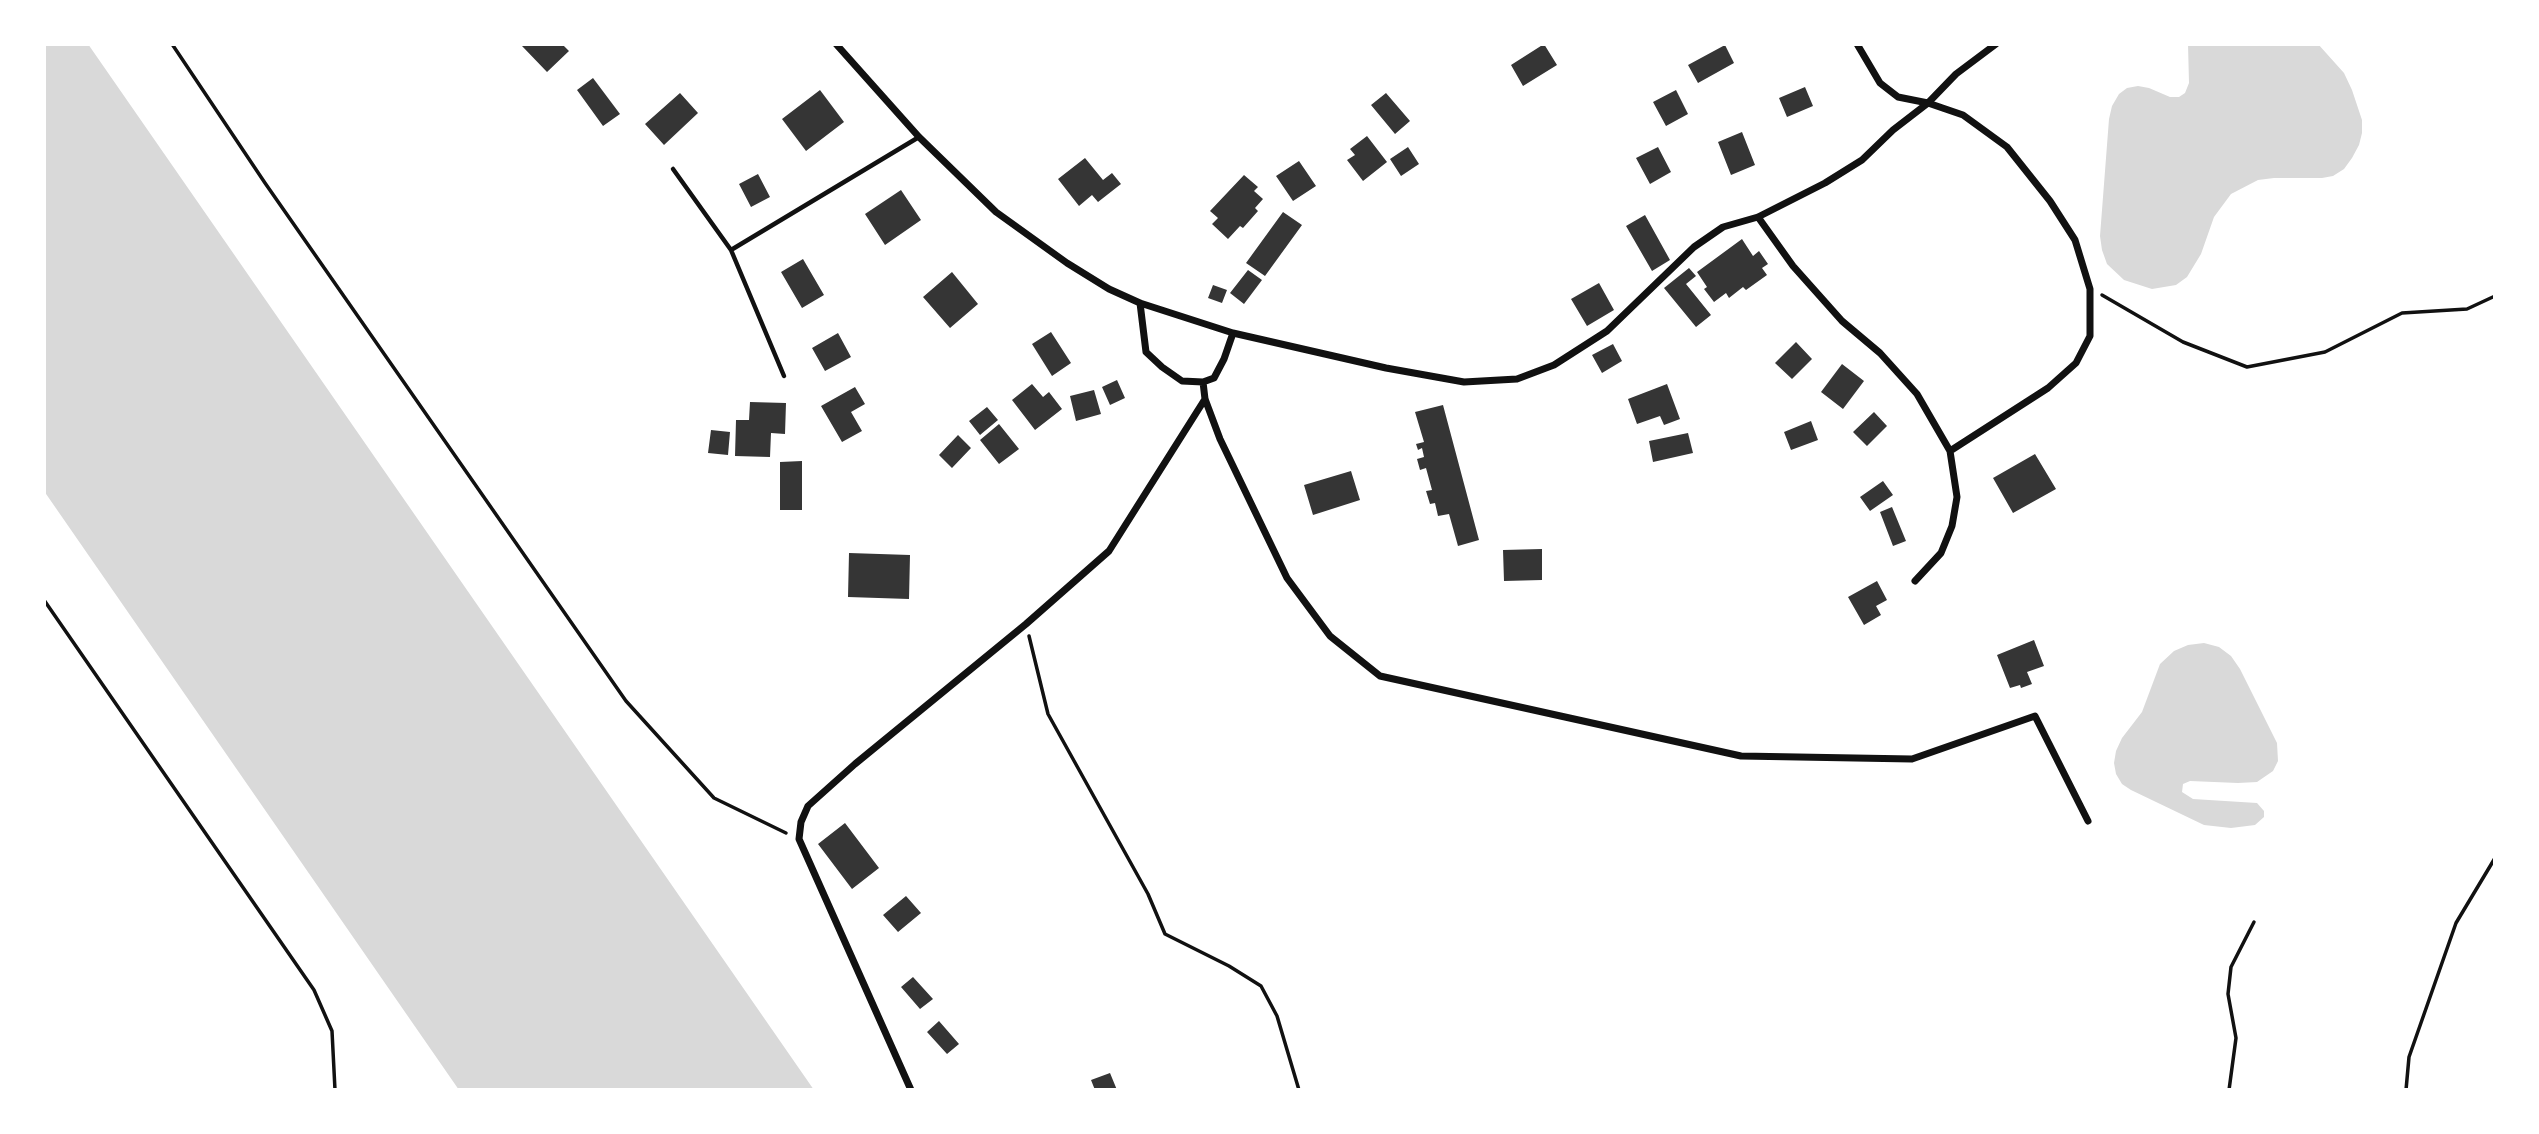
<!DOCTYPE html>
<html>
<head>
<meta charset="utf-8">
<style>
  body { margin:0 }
  #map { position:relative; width:2539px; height:1134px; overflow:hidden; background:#fff; font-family:"PT Sans",sans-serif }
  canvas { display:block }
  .frame { position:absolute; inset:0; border:46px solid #fff; pointer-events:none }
</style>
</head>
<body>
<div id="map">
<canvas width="2539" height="1134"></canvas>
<div class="frame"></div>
</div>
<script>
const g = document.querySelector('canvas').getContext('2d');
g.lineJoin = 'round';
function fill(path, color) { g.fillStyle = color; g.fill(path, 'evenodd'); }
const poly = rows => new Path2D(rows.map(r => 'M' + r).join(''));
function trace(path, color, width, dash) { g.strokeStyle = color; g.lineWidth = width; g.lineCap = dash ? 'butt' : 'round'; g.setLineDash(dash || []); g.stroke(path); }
const water = poly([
  [44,44,88,44,814,1090,459,1090,44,491],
  [2188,44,2318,44,2344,73,2352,90,2362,120,2362,133,2359,145,2352,158,2344,169,2333,176,2322,178,2274,178,2258,180,2231,194,2214,217,2201,254,2187,277,2176,285,2152,289,2124,280,2107,264,2102,250,2100,236,2109,119,2112,106,2119,94,2127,88,2138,86,2149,88,2170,97,2179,97,2185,93,2189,83],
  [2204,643,2219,647,2231,656,2240,669,2277,743,2278,761,2273,771,2257,782,2238,783,2190,781,2183,784,2182,792,2193,799,2257,803,2264,811,2264,817,2255,825,2231,828,2204,825,2131,790,2122,784,2116,774,2114,763,2116,751,2122,738,2142,712,2160,664,2174,651,2188,645]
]);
const building = poly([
  [524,44,562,44,569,51,547,72,522,46],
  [1544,44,1557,65,1523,86,1511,65],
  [1725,45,1734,63,1698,83,1688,65],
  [593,78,620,114,603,126,577,90],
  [1805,87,1813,106,1787,117,1779,98],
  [820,90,844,122,806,151,782,119],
  [1676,90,1688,114,1666,126,1653,102],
  [680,93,698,113,664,145,645,124],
  [1386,93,1410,121,1395,134,1371,105],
  [1742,132,1755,165,1731,175,1718,142],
  [1367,136,1387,162,1363,181,1347,160,1355,155,1350,149],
  [1408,147,1419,164,1401,176,1390,159],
  [1658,147,1671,172,1650,184,1636,158],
  [1085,158,1103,180,1112,173,1121,184,1098,202,1092,195,1079,206,1058,179],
  [1299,161,1316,186,1293,201,1276,176],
  [758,174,770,197,751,207,739,184],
  [1244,175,1258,187,1254,191,1263,199,1255,208,1258,211,1243,228,1240,226,1228,239,1212,224,1218,218,1210,211],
  [901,190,921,220,885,245,865,214],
  [1283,212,1302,225,1265,276,1246,263],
  [1645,215,1670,260,1652,271,1626,226],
  [1742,239,1753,256,1759,251,1768,264,1762,268,1767,275,1746,290,1743,287,1729,298,1726,293,1714,302,1704,289,1707,287,1697,272],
  [803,259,824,295,802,308,781,272],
  [1689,268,1696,276,1686,284,1711,315,1696,327,1664,288],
  [1248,270,1262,280,1244,304,1230,293],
  [952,272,978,304,950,328,923,297],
  [1599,283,1614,310,1587,326,1571,299],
  [1213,285,1227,290,1222,303,1208,298],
  [1051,332,1071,363,1052,376,1032,344],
  [838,333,851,357,825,371,812,348],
  [1796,342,1812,359,1792,379,1775,363],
  [1613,344,1622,361,1602,373,1592,355],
  [1842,364,1864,381,1843,409,1821,392],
  [1117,380,1125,398,1110,405,1102,387],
  [1032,384,1043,397,1049,392,1062,409,1035,430,1012,400],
  [1667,384,1680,419,1664,425,1660,416,1637,424,1628,399],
  [855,387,865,404,851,412,862,431,842,442,821,406],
  [1094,390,1101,414,1076,421,1070,396],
  [750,402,786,403,785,434,771,433,770,457,735,456,736,420,749,420],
  [1443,405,1479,540,1458,546,1449,514,1438,516,1435,503,1430,504,1426,491,1432,490,1426,468,1420,470,1417,459,1424,457,1422,448,1418,450,1416,444,1424,442,1415,412],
  [987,407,998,420,980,435,969,421],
  [1874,412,1887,426,1867,446,1853,432],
  [1811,421,1818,440,1791,450,1784,432],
  [999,424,1019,449,999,464,980,440],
  [711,430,730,432,728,455,708,453],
  [1688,433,1693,453,1653,462,1649,441],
  [958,435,971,448,952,468,939,455],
  [2035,454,2056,489,2013,513,1993,478],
  [802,461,802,510,780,510,780,462],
  [1351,471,1360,500,1313,515,1304,485],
  [1883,481,1893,495,1870,511,1860,497],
  [1892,507,1906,541,1893,546,1880,512],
  [1542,549,1542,580,1504,581,1503,550],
  [849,553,910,555,909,599,848,597],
  [1877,581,1887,600,1876,606,1881,615,1864,625,1848,597],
  [2034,640,2044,666,2027,672,2032,684,2021,688,2020,685,2010,688,1997,655],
  [845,823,879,868,852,889,818,844],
  [906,896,921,913,898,932,883,915],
  [913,977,933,999,920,1009,901,987],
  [939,1021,959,1044,947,1054,927,1032],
  [1110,1073,1117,1090,1095,1090,1091,1080]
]);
const path = poly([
  [172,44,265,183,626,701,714,798,786,833],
  [2102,295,2183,342,2247,367,2325,352,2402,313,2467,309,2495,296],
  [44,600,314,990,332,1031,335,1090],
  [1029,636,1048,714,1148,894,1165,934,1229,966,1261,986,1277,1016,1299,1090],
  [2229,1090,2236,1038,2228,994,2231,967,2254,922],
  [2406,1090,2409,1057,2456,923,2495,858]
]);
const service = poly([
  [673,169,731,250,784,376],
  [731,250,919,137]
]);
const minor = poly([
  [836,44,919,137,996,212,1067,263,1109,289,1140,303,1233,333,1386,368,1464,382,1517,379,1554,365,1607,331,1694,247,1723,227,1758,217,1825,183,1862,160,1893,130,1928,103,1898,97,1880,83,1857,44],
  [1758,217,1793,266,1842,321,1880,353,1917,394,1950,451,1957,497,1952,526,1941,553,1915,581],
  [1140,303,1146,352,1162,367,1182,381,1203,382,1214,378,1224,359,1233,333],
  [1203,382,1205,399,1220,439,1287,578,1330,636,1380,676,1741,756,1912,759,2035,716,2088,821],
  [1950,451,2048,388,2076,363,2090,336,2090,289,2075,240,2050,201,2007,147,1963,115,1928,103,1956,74,1996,44],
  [911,1090,799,839,801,822,808,806,855,764,1026,624,1109,551,1205,399]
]);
fill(water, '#d9d9d9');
fill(building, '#353535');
trace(path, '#111', 3.5);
trace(service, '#111', 4.5);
trace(minor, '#111', 7);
</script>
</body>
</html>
